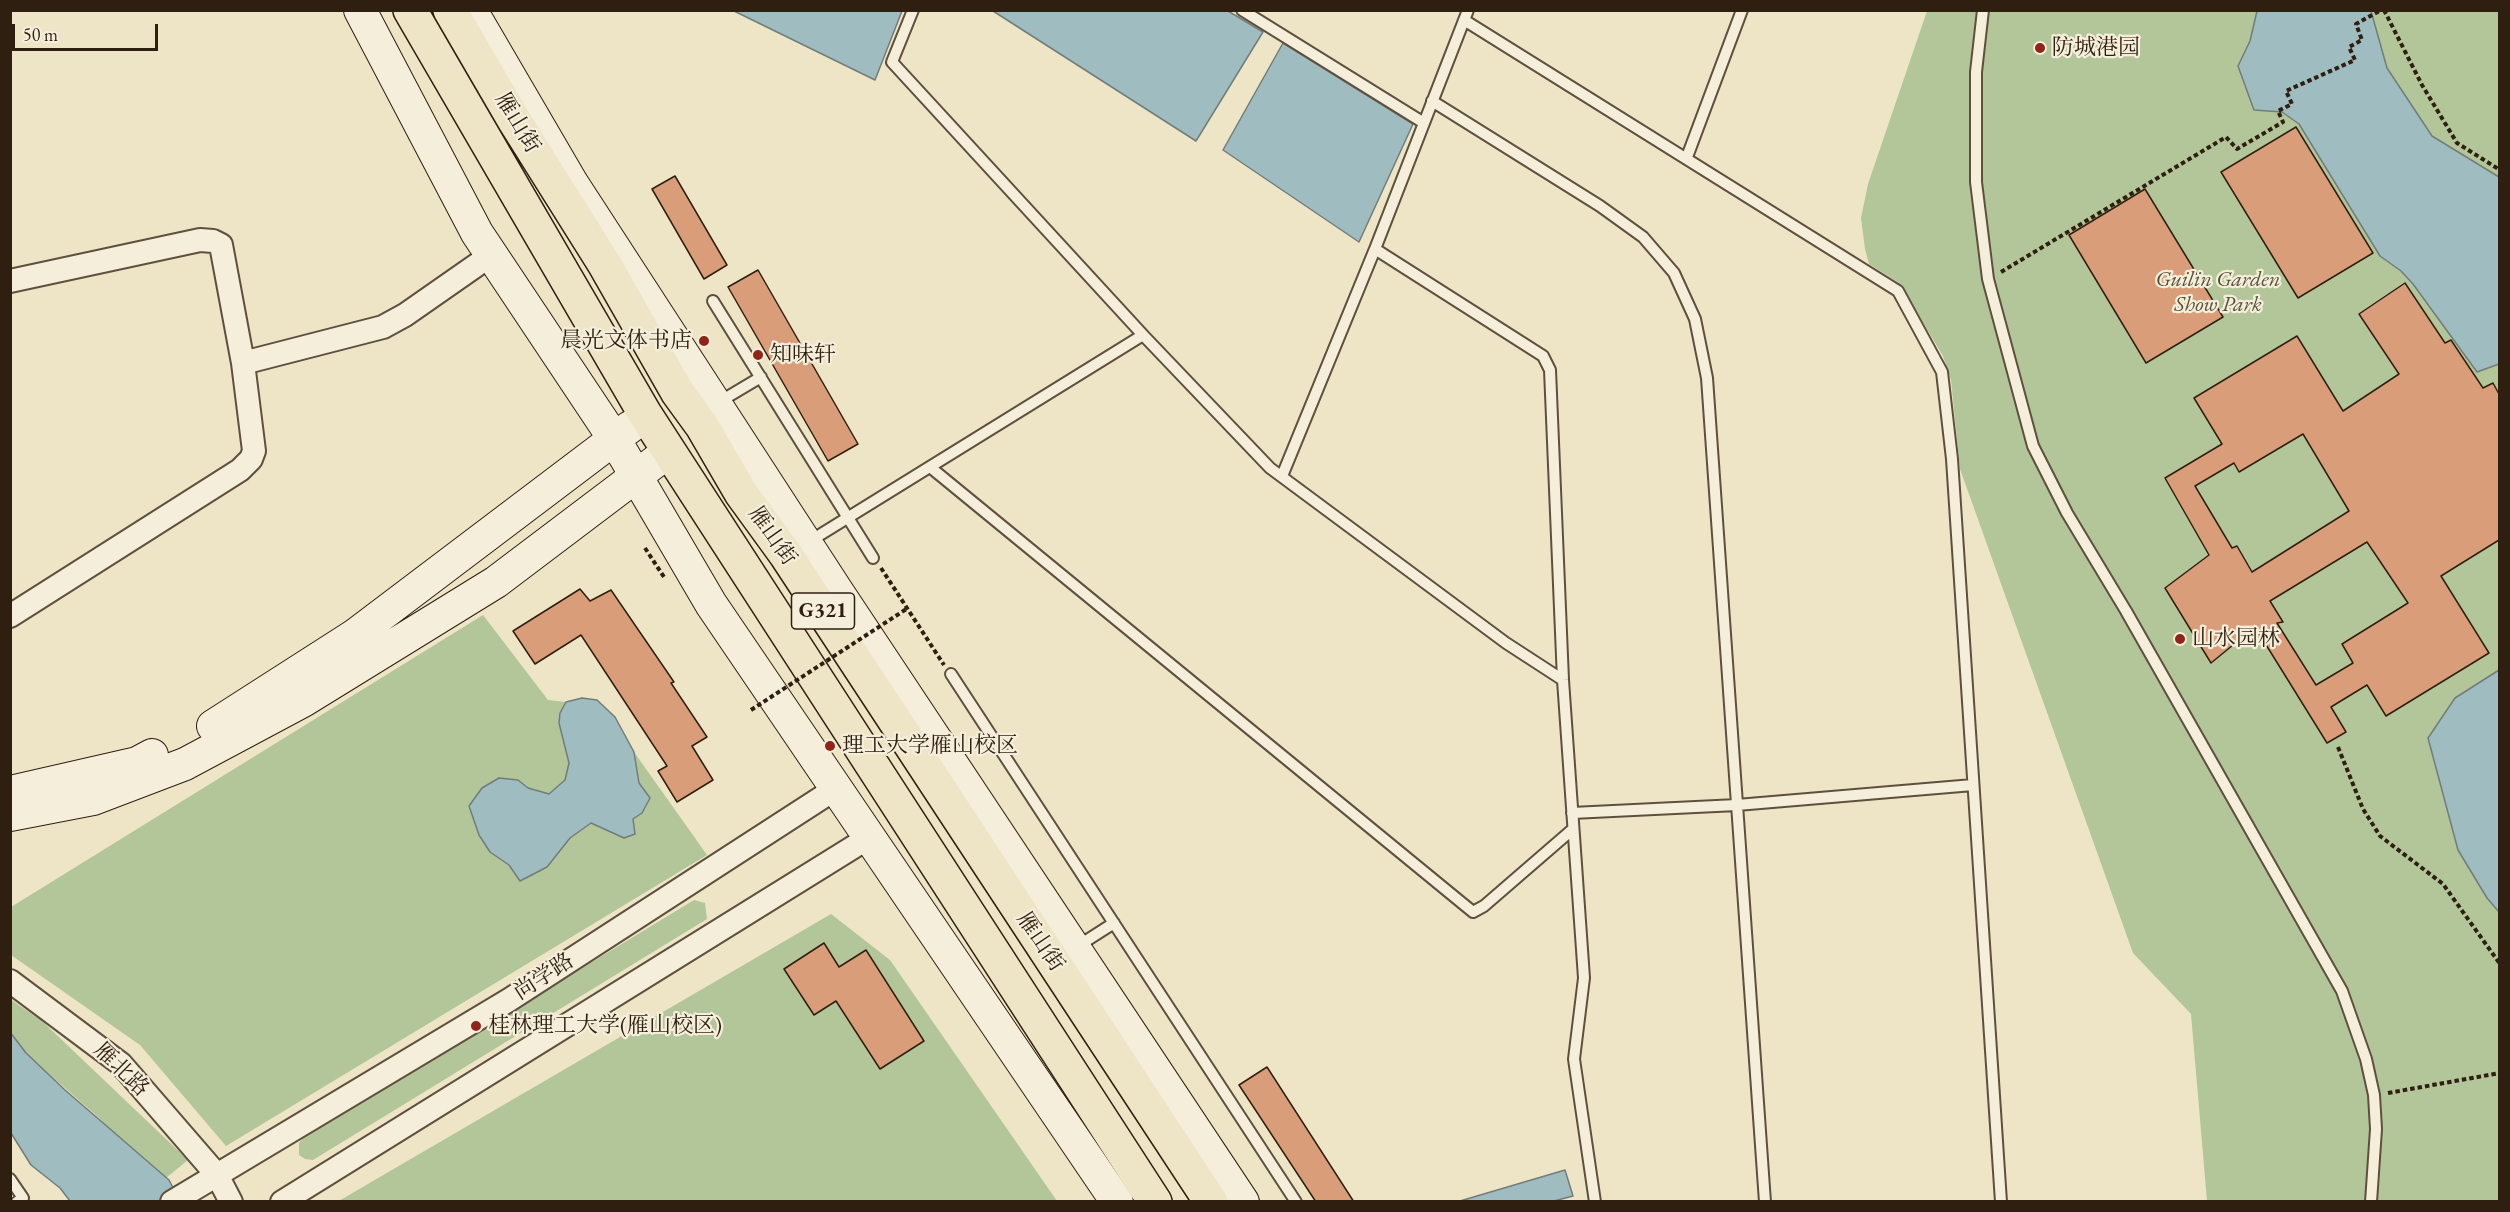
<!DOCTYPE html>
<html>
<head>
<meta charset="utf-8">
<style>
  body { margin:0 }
  #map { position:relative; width:2510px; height:1212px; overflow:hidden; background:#eee5c6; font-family:"EB Garamond",serif }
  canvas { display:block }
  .frame { position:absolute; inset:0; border:12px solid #2f1f10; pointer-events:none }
  .scale { position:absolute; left:12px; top:24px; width:146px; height:27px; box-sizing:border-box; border:3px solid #2f1f10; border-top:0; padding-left:8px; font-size:18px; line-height:21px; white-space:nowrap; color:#2f1f10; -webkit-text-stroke:4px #f4eeda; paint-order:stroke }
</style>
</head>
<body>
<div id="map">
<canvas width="2510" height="1212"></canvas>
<div class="frame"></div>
<div class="scale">50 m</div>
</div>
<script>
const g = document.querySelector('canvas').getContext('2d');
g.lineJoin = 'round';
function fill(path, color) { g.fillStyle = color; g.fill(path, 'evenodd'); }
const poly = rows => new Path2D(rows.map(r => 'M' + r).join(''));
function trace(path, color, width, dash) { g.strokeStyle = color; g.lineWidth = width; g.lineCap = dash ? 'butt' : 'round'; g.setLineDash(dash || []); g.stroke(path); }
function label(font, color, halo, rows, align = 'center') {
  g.font = font + ' "EB Garamond","Noto Serif SC",serif'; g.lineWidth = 4.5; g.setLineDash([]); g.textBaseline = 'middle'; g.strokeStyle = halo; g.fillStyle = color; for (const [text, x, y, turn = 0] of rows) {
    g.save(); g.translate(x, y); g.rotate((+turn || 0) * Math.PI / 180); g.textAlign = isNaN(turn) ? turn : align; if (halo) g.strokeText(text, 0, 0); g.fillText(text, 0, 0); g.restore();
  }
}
const green = poly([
  [1927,11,2499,11,2499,1201,2207,1201,2191,1014,2133,953,1960,469,1951,380,1943,356,1899,283,1869,264,1865,249,1861,218,1868,184],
  [483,615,548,700,566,702,560,713,559,723,569,763,565,780,549,794,528,788,517,780,490,852,509,865,517,877,547,867,570,838,591,823,624,838,633,819,642,813,650,798,639,783,634,752,707,855,226,1146,140,1045,11,955,11,907],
  [694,900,705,903,707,919,313,1160,305,1159,299,1155,299,1143,304,1137],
  [831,914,890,960,1057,1201,337,1202],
  [10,999,42,1021,188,1160,166,1178,118,1138,98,1117,25,1053,11,1032]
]);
const water = poly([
  [734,11,902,11,875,80,734,11],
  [993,11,1228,11,1263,32,1196,141,993,11],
  [2257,11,2371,11,2387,68,2432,136,2499,177,2499,364,2477,372,2413,284,2401,271,2380,256,2299,124,2282,112,2254,110,2238,66,2250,41,2257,11],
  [1283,43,1413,124,1359,242,1223,150,1283,43],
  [2499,670,2499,912,2487,898,2458,850,2428,738,2455,698,2499,670],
  [582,698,597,700,615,717,634,752,639,783,650,798,642,813,633,819,635,834,624,838,591,823,570,838,547,867,520,881,509,865,490,852,479,835,469,806,482,788,499,778,518,780,528,788,549,794,565,780,569,763,559,723,560,713,566,702,582,698],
  [10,1032,26,1053,65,1090,169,1180,180,1201,70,1201,60,1188,31,1165,11,1133,10,1032],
  [1565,1170,1573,1196,1554,1201,1460,1201,1565,1170]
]);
const building = poly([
  [2296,127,2373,253,2298,298,2221,172,2296,127],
  [675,176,727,265,704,279,652,189,675,176],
  [2145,189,2223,317,2146,363,2069,235,2145,189],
  [758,270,858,444,828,461,728,287,758,270],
  [2405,283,2445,343,2451,340,2483,388,2493,383,2499,394,2499,540,2441,576,2489,653,2386,716,2367,685,2331,707,2346,732,2327,743,2255,627,2211,663,2165,588,2209,555,2165,478,2222,444,2194,398,2297,336,2343,411,2399,374,2359,314,2405,283],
  [2303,434,2349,511,2252,572,2237,546,2232,548,2195,486,2234,463,2239,472,2303,434],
  [2367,542,2408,603,2342,644,2353,663,2316,685,2277,623,2283,622,2270,601,2367,542],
  [580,589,590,601,611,590,674,682,671,683,707,737,692,746,713,780,677,802,658,771,667,766,581,635,535,664,513,631,580,589],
  [824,943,839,967,866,950,924,1041,880,1069,836,1001,814,1015,784,969,824,943],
  [1267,1067,1354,1202,1316,1202,1239,1085,1267,1067]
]);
const path = poly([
  [2384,10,2422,85,2457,143,2500,170],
  [2001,272,2226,137,2237,149,2283,122,2278,111,2292,104,2286,91,2355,60,2349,47,2362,40,2356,24,2381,10],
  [645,548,664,577],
  [881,568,944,665],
  [2338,747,2363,809,2380,836,2443,884,2500,964],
  [2388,1093,2500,1073]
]);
const lane = poly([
  [1242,10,1424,123],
  [1983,10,1976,72,1976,182,1988,279,2033,446,2067,513,2126,611,2342,991,2366,1059,2374,1095,2376,1129,2371,1202],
  [1464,20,1898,291,1942,372,1952,459,2001,1202],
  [1432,101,1600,206,1643,237,1674,273,1695,319,1707,378,1765,1202],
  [1687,157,1742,10],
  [1375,249,1468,10],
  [713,301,873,558],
  [1143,335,1270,468,1506,643,1563,680],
  [719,402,761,377],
  [930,467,1473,912,1484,906,1573,829],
  [1282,476,1375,249,1543,356,1550,370,1563,680,1584,978,1574,1059,1595,1202],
  [810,541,1143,335,892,62,913,10],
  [951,674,1296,1202],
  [1572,813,1737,805,1973,785],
  [1078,946,1114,923],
  [10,1179,23,1198,17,1202]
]);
const street = poly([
  [10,281,200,240,213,241,221,245,243,363,383,327,405,315,491,255],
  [10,616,240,470,251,459,254,451,243,363],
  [10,981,121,1064,217,1175,231,1202],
  [172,1202,509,1000,835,789],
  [282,1202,868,838]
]);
const secondary = poly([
  [360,10,477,233,615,440,711,604,1117,1202],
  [471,10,572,183,837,591,1243,1202],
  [213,726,355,635,630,427],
  [10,792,137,763,152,755],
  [10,815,93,799,185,764,303,701,496,582,668,452]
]);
const highway = poly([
  [410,10,645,414,1155,1202],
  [450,10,514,120,605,265,678,393,702,426,741,493,786,555,1211,1202]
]);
const pathBridge = poly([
  [751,710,908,608]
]);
const markers = [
  [2040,48,6,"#8f2418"],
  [704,341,6,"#8f2418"],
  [758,355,6,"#8f2418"],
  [2180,639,6,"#8f2418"],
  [830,746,6,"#8f2418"],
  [476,1026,6,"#8f2418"]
];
const shields = [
  [823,611,63]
];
const shieldNames = [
  ["G321",823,611]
];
const poiNames = [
  ["防城港园",2052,48],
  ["晨光文体书店",692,341,"right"],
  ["知味轩",770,355],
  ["山水园林",2192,639],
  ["理工大学雁山校区",842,746],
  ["桂林理工大学(雁山校区)",488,1026]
];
const streetNames = [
  ["雁山街",517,123,59],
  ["雁山街",772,536,55],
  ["雁山街",1040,942,56],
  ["尚学路",544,977,-33],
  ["雁北路",121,1070,44]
];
const parkNames = [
  ["Guilin Garden",2218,280],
  ["Show Park",2218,305]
];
fill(green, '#b2c69a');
fill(water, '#9fbcc0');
trace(water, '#727d7a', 1.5);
fill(building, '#da9d7a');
trace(building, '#2f1f10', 1.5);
trace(lane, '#5f503e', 14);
trace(street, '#5f503e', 26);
trace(secondary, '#2f1f10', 34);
trace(highway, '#2f1f10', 36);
trace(path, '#2f1f10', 4, [4.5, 3]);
trace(lane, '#f4eeda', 10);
trace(street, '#f4eeda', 22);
trace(secondary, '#f4eeda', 32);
trace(highway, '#eee5c6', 33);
trace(pathBridge, '#2f1f10', 4, [4.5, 3]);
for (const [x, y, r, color] of markers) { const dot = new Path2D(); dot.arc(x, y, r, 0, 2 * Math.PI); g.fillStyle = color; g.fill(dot); trace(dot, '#f4eeda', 2); }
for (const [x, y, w] of shields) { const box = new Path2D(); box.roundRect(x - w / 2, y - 18, w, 36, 4.5); g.fillStyle = '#f4eeda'; g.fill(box); trace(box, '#2f1f10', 1.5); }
label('bold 21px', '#2f1f10', null, shieldNames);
label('22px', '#2f1f10', '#f4eeda', poiNames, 'left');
label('22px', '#2f1f10', '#f4eeda', streetNames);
label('italic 22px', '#565139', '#f4eeda', parkNames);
</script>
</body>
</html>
